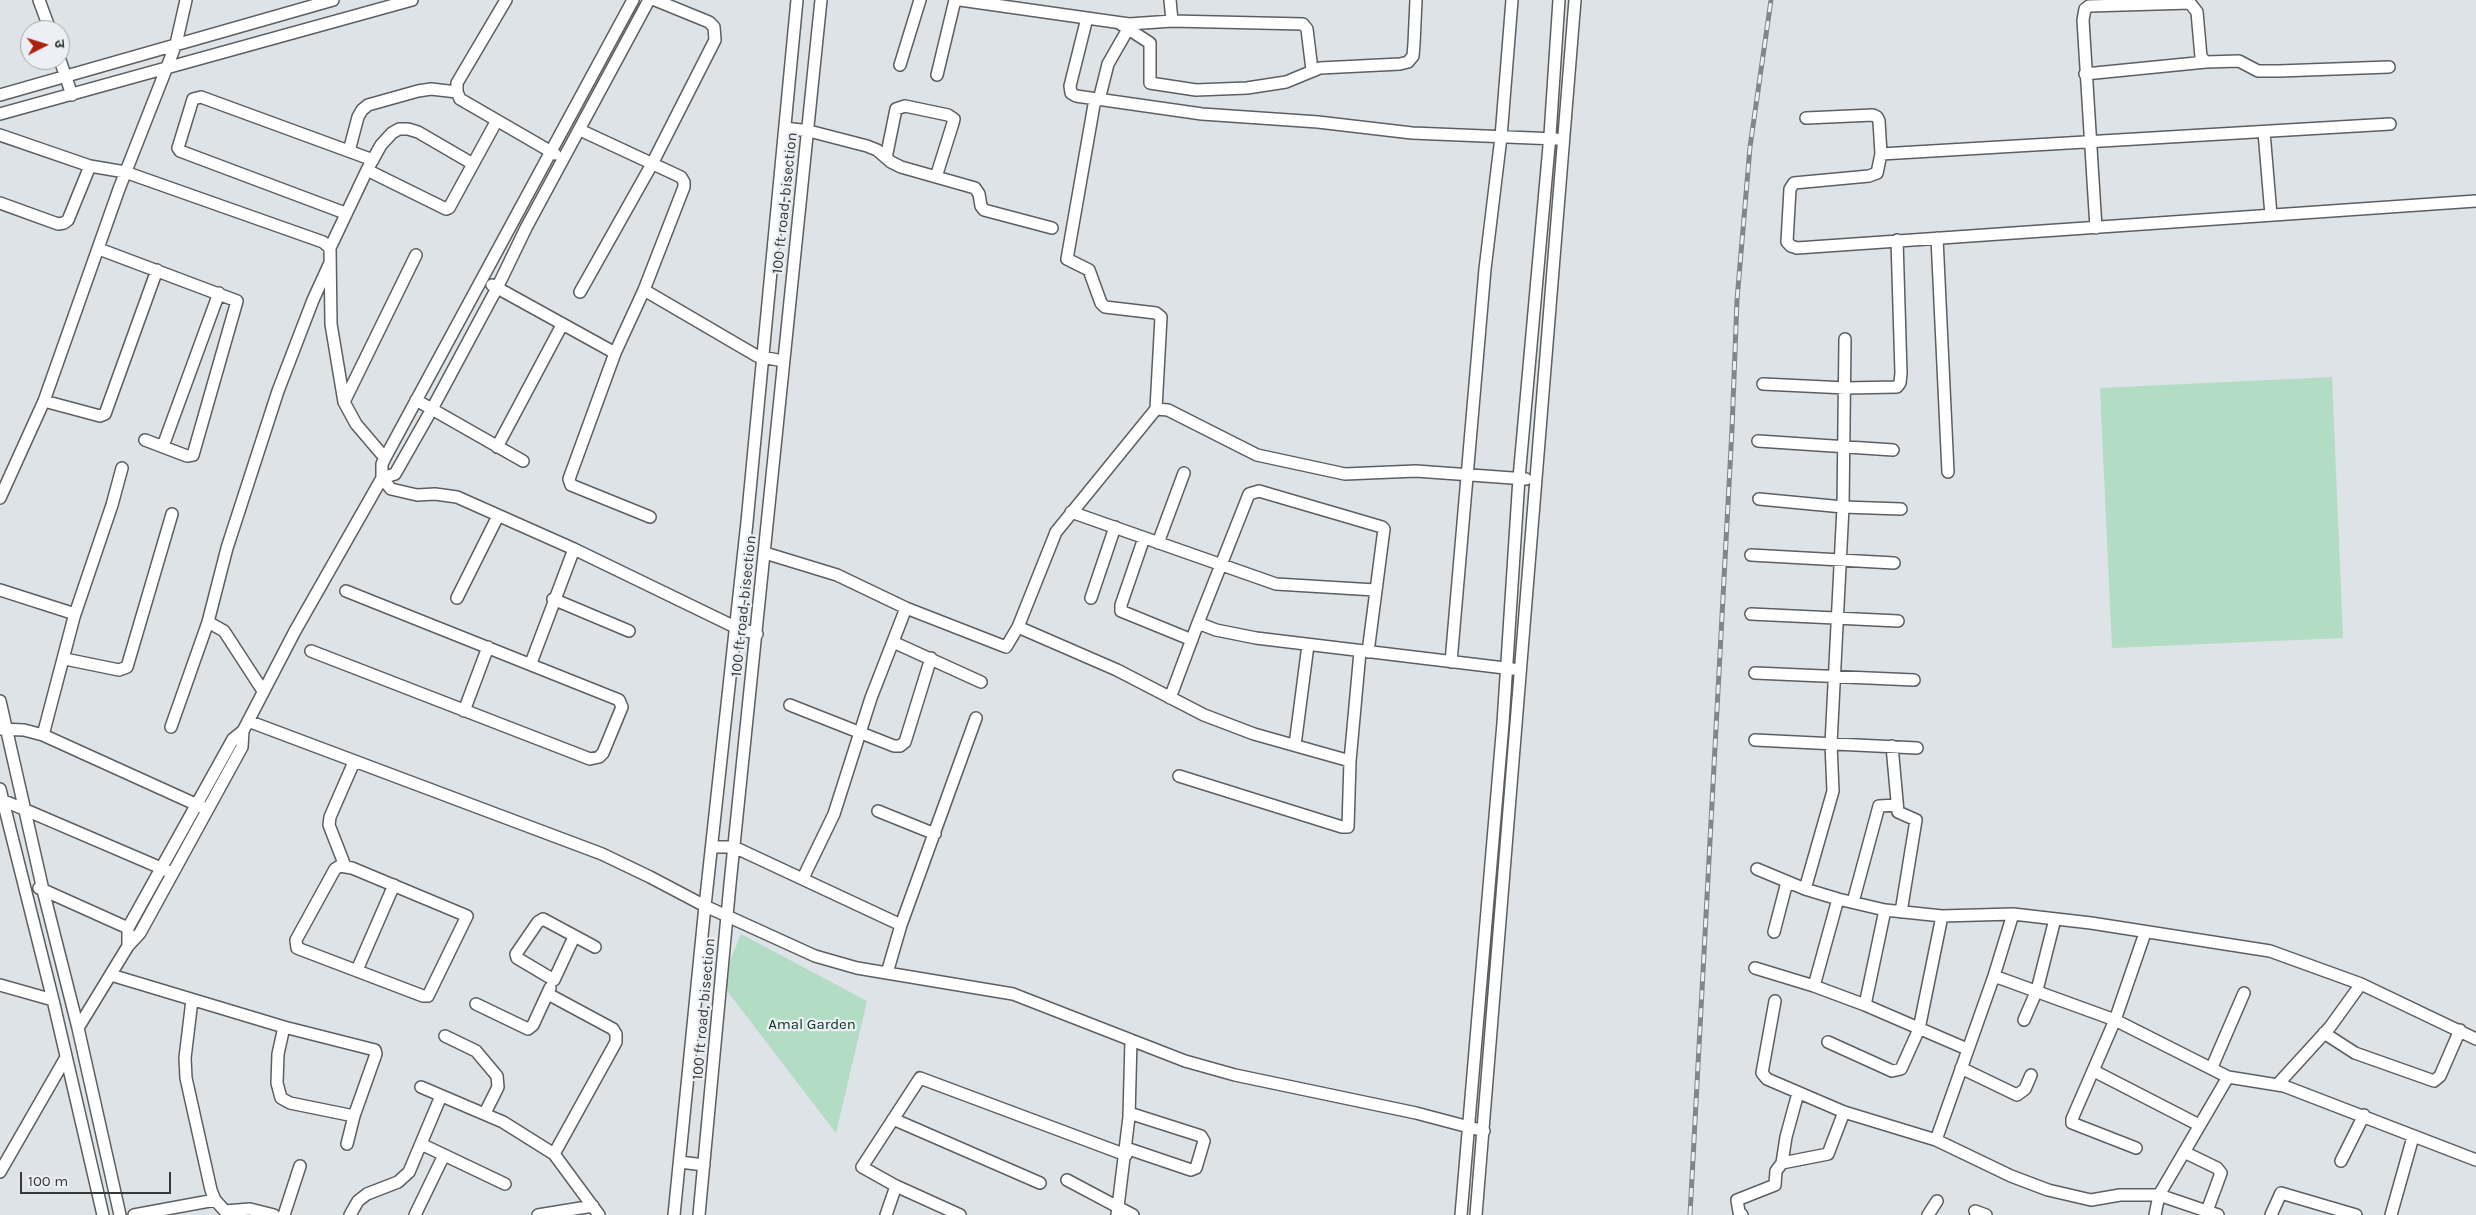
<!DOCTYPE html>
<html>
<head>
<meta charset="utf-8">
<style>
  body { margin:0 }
  #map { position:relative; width:2476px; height:1215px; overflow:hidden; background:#dee3e7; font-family:Karla,"Noto Sans Devanagari",sans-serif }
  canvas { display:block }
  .north { position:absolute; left:20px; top:20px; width:50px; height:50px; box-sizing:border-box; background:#ecf0f4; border:1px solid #a3a6a9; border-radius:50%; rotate:85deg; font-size:14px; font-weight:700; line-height:20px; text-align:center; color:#353738 }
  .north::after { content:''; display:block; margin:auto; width:18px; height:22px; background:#ae1f0e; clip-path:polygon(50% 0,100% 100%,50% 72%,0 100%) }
  .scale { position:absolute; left:20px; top:1172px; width:151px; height:22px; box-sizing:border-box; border:2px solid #353738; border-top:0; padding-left:6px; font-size:15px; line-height:18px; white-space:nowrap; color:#353738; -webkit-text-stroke:4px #ecf0f4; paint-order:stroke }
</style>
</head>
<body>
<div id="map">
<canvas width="2476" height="1215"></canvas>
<div class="north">उ</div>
<div class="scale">100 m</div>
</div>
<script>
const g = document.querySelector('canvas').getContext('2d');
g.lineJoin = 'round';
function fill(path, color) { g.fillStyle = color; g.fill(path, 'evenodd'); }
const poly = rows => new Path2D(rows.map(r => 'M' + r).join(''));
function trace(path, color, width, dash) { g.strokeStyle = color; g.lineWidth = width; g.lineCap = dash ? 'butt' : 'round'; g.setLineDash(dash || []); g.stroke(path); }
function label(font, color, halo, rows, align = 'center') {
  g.font = font + ' Karla,sans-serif'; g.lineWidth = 4.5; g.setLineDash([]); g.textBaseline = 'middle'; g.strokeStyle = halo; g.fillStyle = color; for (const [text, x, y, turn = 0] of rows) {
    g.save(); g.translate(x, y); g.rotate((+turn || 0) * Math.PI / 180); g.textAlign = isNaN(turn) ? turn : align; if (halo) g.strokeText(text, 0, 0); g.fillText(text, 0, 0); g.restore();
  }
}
const green = poly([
  [2332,377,2343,638,2112,648,2100,388],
  [741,934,867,1001,836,1133,721,983]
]);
const minor = poly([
  [39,0,50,30],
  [506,0,457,83,457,92,460,99,555,154],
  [960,0,1129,24,1172,21,1303,24,1307,29,1312,70],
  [1170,0,1172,21],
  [1087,18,1070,86,1071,93,1076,96,1202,114,1318,122,1412,133,1556,139],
  [1119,23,1150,43,1150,83,1196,90,1247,88,1286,82,1320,68,1400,64,1408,62,1413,56,1414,44,1416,0],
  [60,60,72,95],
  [900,65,920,0],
  [2085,74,2206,62],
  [937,75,955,0],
  [0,95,333,0],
  [1095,99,1067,259,1089,270,1101,303,1105,307,1156,313,1161,317,1156,409],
  [1099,100,1108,64,1128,29],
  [0,114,412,0],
  [1806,118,1873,115,1877,117,1879,121,1881,154,1877,173,1869,176,1794,183,1790,189,1787,242,1791,246,1797,248,2476,201],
  [785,128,809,131,867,146,877,150,891,162,901,167,975,188,979,194,981,206,984,210,1052,228],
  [580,130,681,177,684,182,684,187,644,290,615,353,569,479,571,485,650,517],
  [2264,132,2271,215],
  [0,135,90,166,125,172,323,242,330,248,331,324,344,402,356,424,385,458],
  [349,151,358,117,362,110,368,105,418,91,431,89,457,92],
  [1881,154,2390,124],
  [886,158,896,109,905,106,948,115,954,119,953,123,936,177],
  [367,170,446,209,449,208,496,122],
  [0,203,58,224,64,223,68,220,90,166],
  [345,213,180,151,178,148,193,99,201,97,373,160],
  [2096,228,2083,20,2085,9,2089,6,2190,3,2197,12,2201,57,2206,62,2239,61,2258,71,2279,71,2389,67],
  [1937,238,1948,472],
  [330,248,367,170,381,145,392,133,399,129,408,129,418,132,473,164],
  [99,249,237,301,193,455,187,456,145,440],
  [492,285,615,353],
  [644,290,757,356,783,361],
  [580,292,652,164,715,40,714,27,709,22,655,0],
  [1763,384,1846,388,1897,387,1900,383,1901,373,1897,240],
  [416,400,523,461],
  [44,401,100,416,105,414,157,270],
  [344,402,416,255],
  [1758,441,1893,450],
  [163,446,219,293],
  [497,447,562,325],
  [382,478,395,474,432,409,497,288,526,228,649,0],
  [382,478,391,489,417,495,435,494,457,497,574,549,735,627,757,634],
  [0,498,44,401,119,189,176,44,186,0],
  [1759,499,1843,507,1901,509],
  [1071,512,1276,584,1375,590],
  [1144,538,1121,605,1121,611,1192,640],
  [1158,543,1184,473],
  [765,553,837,575,906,608],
  [1751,555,1894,563],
  [0,590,75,614],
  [457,598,498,516],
  [1091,598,1115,527],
  [553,599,629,631],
  [1751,614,1898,621],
  [208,622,224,631,263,691],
  [1198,623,1249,494,1259,491,1382,527,1384,529,1368,652],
  [1018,627,1117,670,1204,715,1254,734,1350,761],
  [893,642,981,682],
  [311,651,590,759,599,757,603,753,622,707,619,700,346,591],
  [65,659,119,670,127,667,172,514],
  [1451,662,1485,269,1501,137,1512,0],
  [531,663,574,549],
  [1755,673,1914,680],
  [1170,698,1198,623,1216,630,1256,638,1513,669],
  [0,701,43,890,78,1028,120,1215],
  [790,705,894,746,900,746,905,742,931,658],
  [464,711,488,647],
  [248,721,602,854,650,877,705,906,815,956,857,968,1013,994,1185,1061,1235,1075,1416,1113,1484,1131],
  [171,727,208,622,227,548,278,391,313,300,329,265],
  [0,729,24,730,43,735,204,808],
  [43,735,74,617,112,505,122,468],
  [1755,740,1917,748],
  [1295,745,1308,645],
  [1892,746,1898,812,1916,820,1901,912],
  [1179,776,1342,827,1348,827,1350,761,1360,652],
  [0,789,53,1000,103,1215],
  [0,799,168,871],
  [878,811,935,834],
  [712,847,734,847,901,925],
  [340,866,352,868,467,916,428,996,423,996,297,948,296,940,335,869,340,866],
  [345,866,329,825,330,817,354,762],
  [1757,869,1805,889,1838,899,1885,910,1942,916,1919,1029,1901,1069,1892,1071,1828,1042],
  [803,878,834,814,871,698,906,608,1006,647,1018,627,1056,532,1156,409,1168,410,1257,455,1345,474,1416,471,1526,479],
  [39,888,128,928],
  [1805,889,1833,791,1831,744,1843,507,1845,339],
  [1853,902,1879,806,1897,805],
  [1942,916,2013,914,2091,923,2270,951,2361,984,2476,1039],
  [1774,932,1787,882],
  [574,937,554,980,517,958,516,954,538,922,543,919,595,947],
  [128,946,128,928,233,739,243,731,295,631,382,478,382,464,385,458,633,0],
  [1755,968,1814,986,1865,1005,1967,1049],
  [357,970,394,885],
  [887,973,901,925,976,718],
  [111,975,284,1027,375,1050,376,1054,354,1116,347,1144],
  [1994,976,2115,1020,2228,1077,2284,1086,2476,1160],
  [0,985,53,1000],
  [1814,986,1838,899],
  [548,994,613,1029,616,1034,616,1042,554,1154],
  [192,1000,185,1058,186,1078,211,1190,215,1200,225,1211,250,1209,274,1215],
  [1775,1001,1762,1073,1767,1079,1844,1112,1936,1140,2011,1176,2048,1190,2091,1200,2120,1195,2159,1195,2155,1215],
  [476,1004,528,1029,533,1025,550,988],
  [1865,1005,1885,910],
  [2024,1020,2037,990,2055,919],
  [284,1027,278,1054,277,1083,281,1098,290,1103,354,1116],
  [78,1028,128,946,140,933,242,747,243,731],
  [2324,1033,2355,1053,2434,1081,2440,1076,2460,1030],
  [445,1036,476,1051,497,1076,498,1087,485,1113],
  [2212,1067,2244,993],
  [1961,1068,2017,1095,2025,1089,2031,1075],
  [2094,1071,2199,1125],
  [2278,1084,2330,1027,2361,984],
  [421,1087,503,1122,554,1154,599,1215],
  [893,1119,1040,1183],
  [1936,1140,1994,976,2013,914],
  [421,1144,505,1184],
  [1126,1148,1191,1170,1196,1168,1204,1141,1201,1136,1129,1113],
  [2136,1148,2072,1123,2072,1119,2115,1020,2145,933],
  [2184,1152,2217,1168,2221,1173,2207,1211],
  [2341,1161,2364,1115],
  [680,1162,704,1165],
  [1782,1163,1786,1137,1798,1093],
  [0,1172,65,1059],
  [1067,1180,1133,1215],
  [1975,1211,1986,1215],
  [134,1215,215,1200],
  [284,1215,300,1166],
  [350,1215,358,1201,367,1194,398,1182,409,1172,441,1096],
  [415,1215,444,1155],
  [538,1215,593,1206],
  [674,1215,705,906,747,522,797,0],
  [699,1215,730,884,821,0],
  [886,1215,896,1186],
  [960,1215,896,1186,862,1167,920,1078,1126,1155],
  [1117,1215,1129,1117,1131,1040],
  [1461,1215,1503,723,1519,478,1550,135,1559,0],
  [1476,1215,1575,0],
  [1742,1215,1739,1212,1737,1200,1775,1185,1776,1171,1782,1163,1828,1154,1844,1112],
  [1928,1215,1937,1201],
  [2218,1215,2159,1195,2228,1077],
  [2271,1215,2281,1193,2356,1215],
  [2391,1215,2413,1137]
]);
const rail = poly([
  [1690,1215,1732,429,1737,300,1750,147,1771,0]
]);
const streetNames = [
  ["100 ft road, bisection",785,203,-84],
  ["100 ft road, bisection",744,606,-84],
  ["100 ft road, bisection",704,1009,-85]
];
const parkNames = [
  ["Amal Garden",812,1025]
];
fill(green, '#b2ddc4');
trace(minor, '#5b5f62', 14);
trace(minor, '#fff', 11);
trace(rail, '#828688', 5);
trace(rail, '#ecf0f4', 3, [9]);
label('15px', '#353738', '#ecf0f4', streetNames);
label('15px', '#00331d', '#ecf0f4', parkNames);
</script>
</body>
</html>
